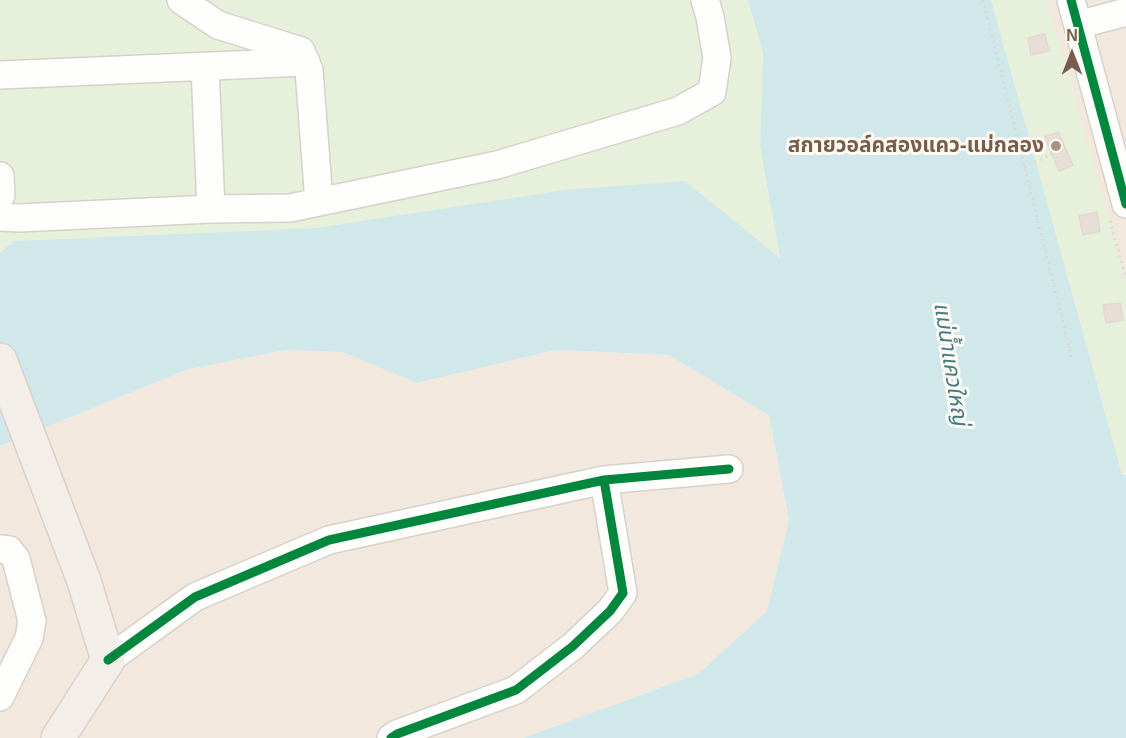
<!DOCTYPE html>
<html>
<head>
<meta charset="utf-8">
<style>
  body { margin:0 }
  #map { position:relative; width:1126px; height:738px; overflow:hidden; background:#f9f5f0; font-family:Helvetica,sans-serif }
  canvas { display:block }
  .north { position:absolute; left:1042px; top:24px; width:60px; height:60px; -webkit-text-stroke:4px #fffaf3; paint-order:stroke; rotate:0deg; font-size:16px; font-weight:700; line-height:24px; text-align:center; color:#7a5c4d }
  .north::after { content:''; display:block; margin:auto; width:21px; height:27px; background:#7a5c4d; clip-path:polygon(50% 0,100% 100%,50% 72%,0 100%) }
</style>
</head>
<body>
<div id="map">
<canvas width="1126" height="738"></canvas>
<div class="north">N</div>
</div>
<script>
const g = document.querySelector('canvas').getContext('2d');
g.lineJoin = 'round';
function fill(path, color) { g.fillStyle = color; g.fill(path, 'evenodd'); }
const poly = rows => new Path2D(rows.map(r => 'M' + r).join(''));
function trace(path, color, width, dash) { g.strokeStyle = color; g.lineWidth = width; g.lineCap = dash ? 'butt' : 'round'; g.setLineDash(dash || []); g.stroke(path); }
function label(font, color, halo, rows, align = 'center') {
  g.font = font + ' Helvetica,"Noto Sans Thai",sans-serif'; g.lineWidth = 6; g.setLineDash([]); g.textBaseline = 'middle'; g.strokeStyle = halo; g.fillStyle = color; for (const [text, x, y, turn = 0] of rows) {
    g.save(); g.translate(x, y); g.rotate((+turn || 0) * Math.PI / 180); g.textAlign = isNaN(turn) ? turn : align; if (halo) g.strokeText(text, 0, 0); g.fillText(text, 0, 0); g.restore();
  }
}
const residential = poly([
  [999,0,1126,0,1126,342],
  [286,350,342,352,418,383,556,350,669,355,769,414,789,520,767,611,698,674,523,738,0,738,0,446,186,370]
]);
const green = poly([
  [0,0,748,0,763,53,760,146,780,258,564,190,315,228,13,241,0,253],
  [990,0,1047,0,1126,277,1126,473,1122,474]
]);
const water = poly([
  [748,0,991,0,1122,474,1126,475,1126,738,523,738,698,674,767,611,789,520,769,415,669,355,556,350,417,383,342,352,286,350,186,370,0,446,0,253,13,241,315,228,564,190,685,181,780,258,760,146,763,53]
]);
const building = poly([
  [1045,34,1049,51,1031,55,1028,38,1045,34],
  [1058,132,1073,165,1059,171,1045,137,1058,132],
  [1097,212,1100,231,1083,235,1079,216,1097,212],
  [1120,303,1123,320,1106,323,1103,305,1120,303]
]);
const path = poly([
  [983,0,1072,359],
  [1024,167,1052,154],
  [1110,221,1126,277]
]);
const minor = poly([
  [181,0,218,25,301,51,309,70,319,202],
  [1071,0,1126,204],
  [1078,25,1126,12],
  [205,67,211,209],
  [0,75,306,62],
  [0,176,1,195],
  [0,217,19,218,211,209,290,208,497,165,678,111,712,92,717,58,710,17,705,0],
  [0,549,9,550,16,559,32,621,29,638,0,697],
  [108,660,195,597,329,540,604,480,729,469],
  [391,738,397,734,516,690,573,646,610,611,623,593,604,480]
]);
const major = poly([
  [0,360,84,581,108,660,58,738]
]);
const cycleway = poly([
  [1071,0,1126,204],
  [108,660,195,597,329,540,604,480,729,469],
  [391,738,397,734,516,690,573,646,610,611,623,593,604,480]
]);
const markers = [
  [1056,146,6,"#a69286"]
];
const poiNames = [
  ["สกายวอล์คสองแคว-แม่กลอง",1044,146]
];
const waterNames = [
  ["แม่น้ำแควใหญ่",950,364,81]
];
fill(residential, '#f2e8de');
fill(green, '#e7f0db');
fill(water, '#d0e8ea');
fill(building, '#e6ded7');
trace(building, '#e2d8d2', 1.5);
trace(minor, '#d7d1cb', 30);
trace(major, '#dad1cc', 36);
trace(path, '#dcd5d0', 3, [1.5, 4.5]);
trace(minor, '#fefefd', 27);
trace(major, '#f3eee8', 33);
trace(cycleway, '#00873e', 9);
for (const [x, y, r, color] of markers) { const dot = new Path2D(); dot.arc(x, y, r, 0, 2 * Math.PI); g.fillStyle = color; g.fill(dot); trace(dot, '#fffaf3', 2); }
label('bold 21px', '#7a5c4d', '#fffaf3', poiNames, 'right');
label('italic 22px', '#437c86', '#fffaf3', waterNames);
</script>
</body>
</html>
